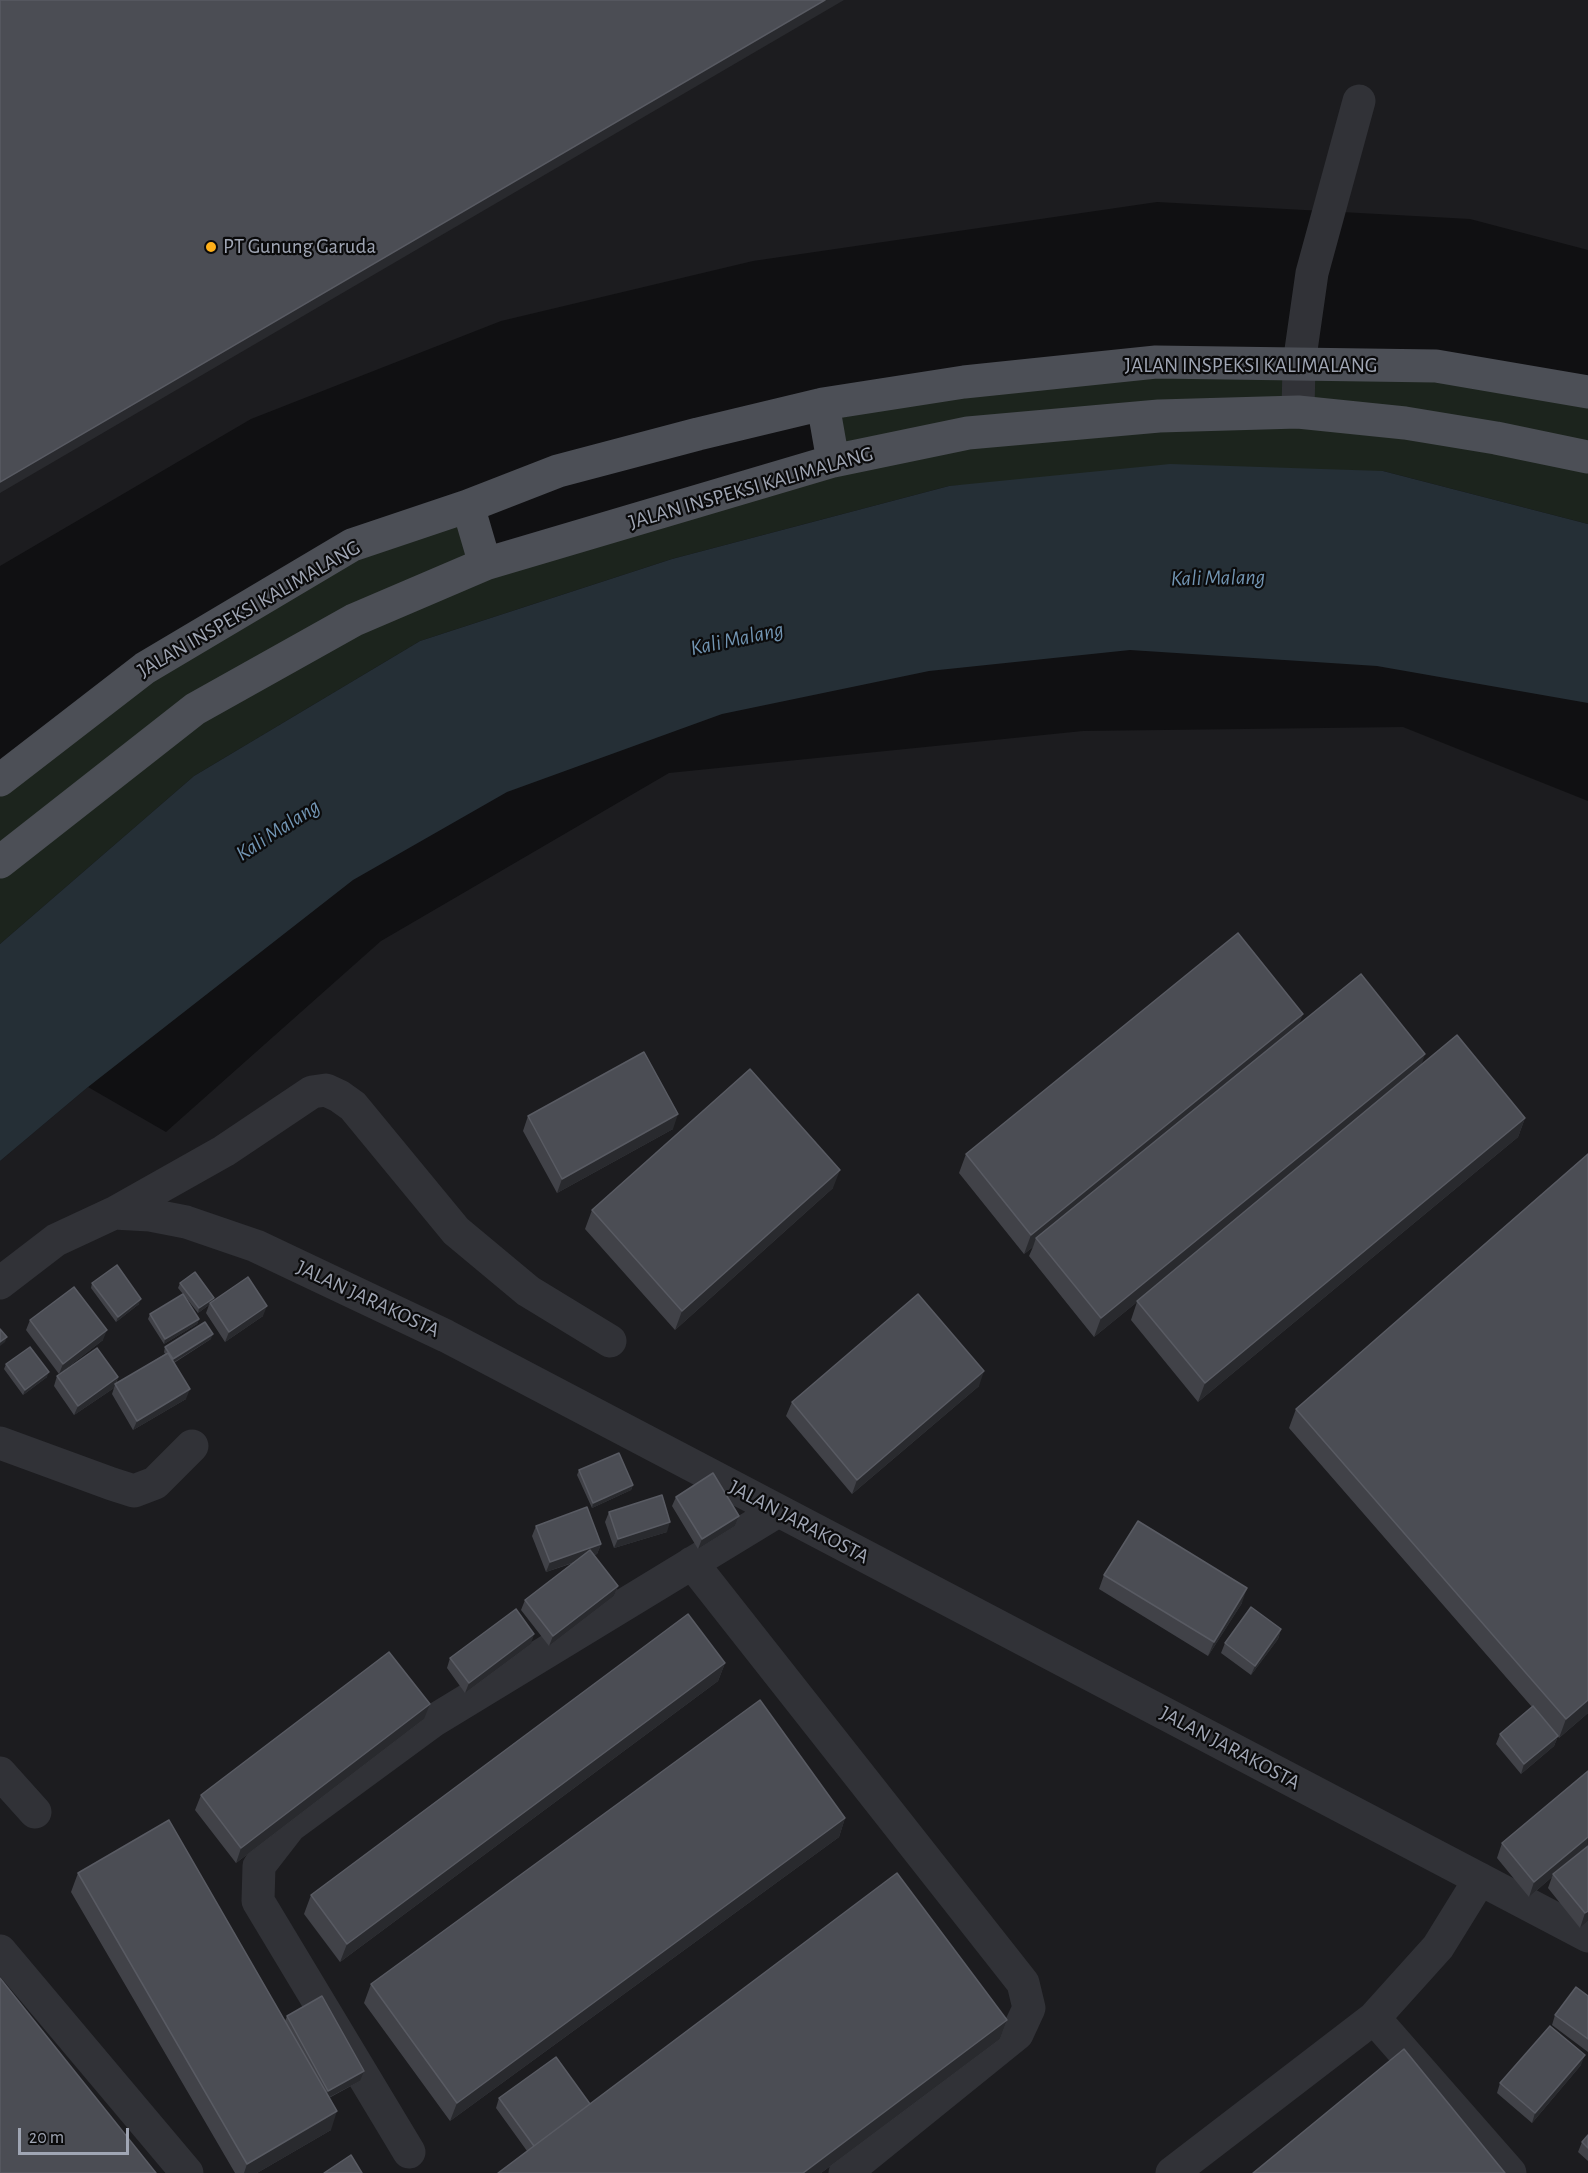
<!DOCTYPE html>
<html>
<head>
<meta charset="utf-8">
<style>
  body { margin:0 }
  #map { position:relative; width:1588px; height:2173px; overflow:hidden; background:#101012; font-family:"Alegreya Sans",sans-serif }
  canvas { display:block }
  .scale { position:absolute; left:18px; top:2128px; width:111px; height:27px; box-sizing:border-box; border:3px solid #a0a6b4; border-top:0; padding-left:8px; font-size:18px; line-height:21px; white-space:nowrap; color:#a0a6b4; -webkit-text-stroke:4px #0b0b0c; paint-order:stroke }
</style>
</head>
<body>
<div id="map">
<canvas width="1588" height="2173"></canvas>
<div class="scale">20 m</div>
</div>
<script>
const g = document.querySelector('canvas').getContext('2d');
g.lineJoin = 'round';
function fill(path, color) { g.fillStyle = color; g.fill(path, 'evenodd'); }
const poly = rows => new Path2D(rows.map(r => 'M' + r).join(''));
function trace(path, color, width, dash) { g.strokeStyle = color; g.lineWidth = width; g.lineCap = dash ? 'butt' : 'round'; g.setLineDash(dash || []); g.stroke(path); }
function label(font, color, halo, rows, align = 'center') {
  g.font = font + ' "Alegreya Sans",sans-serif'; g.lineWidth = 4.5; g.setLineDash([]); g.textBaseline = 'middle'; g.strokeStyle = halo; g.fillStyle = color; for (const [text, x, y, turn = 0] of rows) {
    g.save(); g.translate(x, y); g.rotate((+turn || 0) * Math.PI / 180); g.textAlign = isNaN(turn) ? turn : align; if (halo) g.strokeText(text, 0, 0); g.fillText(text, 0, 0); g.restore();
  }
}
const built = poly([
  [0,0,1588,0,1588,250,1470,219,1157,202,753,261,501,321,251,419,0,566],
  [1403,727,1588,801,1588,2173,0,2173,0,1161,88,1087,166,1132,381,941,669,773,1083,731]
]);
const green = poly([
  [1156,362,1588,392,1588,524,1383,471,949,486,672,559,420,641,194,776,0,944,0,780,251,607,468,506,485,564,832,461,823,404]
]);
const water = poly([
  [1170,464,1383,471,1588,524,1588,703,1377,666,1130,650,929,671,722,714,507,792,353,880,88,1087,0,1161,0,944,194,776,420,641,672,559,949,486]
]);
const minor = poly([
  [1298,412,1299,364,1312,273,1359,101],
  [114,1213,224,1151,312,1092,326,1090,339,1096,353,1106,456,1231,528,1291,610,1341],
  [0,1283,56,1240,114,1213,150,1215,186,1222,256,1246,446,1336,1588,1936],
  [0,1443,112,1484,134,1491,155,1483,192,1446],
  [692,1563,1023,1983,1029,2008,1017,2034,845,2173],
  [0,1773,35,1812],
  [1480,1879,1438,1947,1374,2018,1510,2173],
  [0,1951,187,2173],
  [409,2152,258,1901,259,1866,290,1826,433,1721,778,1511],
  [1172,2173,1374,2018]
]);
const major = poly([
  [823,404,833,461],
  [468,506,485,564],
  [0,780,145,668,352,545,468,506,558,471,698,434,823,404,964,382,1156,362,1436,366,1588,392],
  [0,862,195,709,354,620,485,564,833,461,968,433,1159,416,1298,412,1405,423,1496,438,1588,457]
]);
const wall = poly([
  [1299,1024,1422,1065,1525,1118,1518,1137,1198,1402,1131,1320,1137,1302,1094,1337,1029,1256,1033,1247,1024,1254,959,1173,966,1154],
  [528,1116,673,1129,557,1193,523,1131],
  [1588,1154,1588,1713,1559,1738,1558,1736,1554,1746,1521,1774,1496,1744,1500,1734,1532,1707,1289,1428,1296,1409],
  [833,1188,675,1330,585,1229,592,1210],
  [92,1283,139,1304,116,1322,91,1288],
  [180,1283,213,1301,263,1316,225,1342,206,1313,209,1305,198,1313,184,1295,199,1319,197,1324,164,1344,148,1319,150,1314,183,1294,178,1288],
  [30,1320,103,1340,59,1374,26,1330],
  [211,1339,174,1363,186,1399,133,1430,112,1394,114,1388,74,1415,54,1386,57,1376,118,1377,116,1384,165,1354,164,1352,165,1347],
  [6,1364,47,1377,23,1395,4,1369],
  [979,1386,852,1494,786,1416,792,1402],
  [579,1470,633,1485,631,1490,592,1508,577,1475],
  [676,1497,739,1516,735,1526,698,1549,672,1506],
  [609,1512,667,1532,614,1548,605,1522],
  [536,1526,601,1544,597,1554,594,1555,618,1586,614,1596,549,1646,521,1610,525,1600,573,1563,546,1572,532,1536],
  [1104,1575,1242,1603,1208,1656,1099,1589],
  [1281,1629,1278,1639,1251,1675,1221,1653,1225,1643],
  [531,1644,465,1693,447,1668,450,1658],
  [725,1663,718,1681,340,1962,304,1914,311,1895],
  [424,1719,236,1863,195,1810,201,1795],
  [1588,1771,1588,1921,1580,1928,1548,1888,1552,1877,1529,1897,1497,1858,1502,1843],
  [845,1818,839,1837,450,2121,364,2003,371,1984],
  [78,1873,285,2021,287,2016,360,2081,329,2098,331,2130,257,2173,235,2173,71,1892],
  [1588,1996,1588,2052,1552,2025,1555,2015],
  [1007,2020,1000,2039,821,2173,498,2173,527,2151,496,2108,499,2098,590,2104],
  [1581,2065,1532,2123,1497,2093,1500,2083],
  [1588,2135,1588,2161,1578,2152,1582,2142]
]);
const shadedWall = poly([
  [825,0,844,0,0,493,0,482],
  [1303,1014,1296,1033,1036,1238,1033,1247,1024,1254,1031,1235],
  [1425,1054,1419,1073,1094,1337,1101,1318],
  [678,1114,673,1129,557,1193,562,1179],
  [1525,1118,1518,1137,1198,1402,1205,1383],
  [840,1170,833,1188,675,1330,682,1311],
  [214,1298,212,1303,210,1303,209,1305,198,1313,199,1308],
  [141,1299,139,1304,116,1322,118,1317],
  [267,1306,263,1316,225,1342,229,1332],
  [199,1319,197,1324,164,1344,165,1339],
  [107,1330,103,1340,59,1374,63,1364],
  [213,1334,211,1339,171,1364,173,1359],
  [7,1337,5,1342,0,1346,0,1342],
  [984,1371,979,1386,852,1494,857,1480],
  [49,1372,47,1377,23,1395,25,1390],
  [118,1377,114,1388,74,1415,78,1406],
  [190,1389,186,1399,133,1430,137,1421],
  [633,1485,631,1490,592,1508,593,1503],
  [739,1516,735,1526,698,1549,702,1539],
  [670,1522,667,1532,614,1548,618,1539],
  [601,1544,597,1554,546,1572,550,1562],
  [618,1586,614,1596,549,1646,553,1636],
  [1247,1588,1242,1603,1208,1656,1214,1642],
  [1281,1629,1278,1639,1251,1675,1255,1666],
  [534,1634,531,1644,465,1693,469,1683],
  [725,1663,718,1681,340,1962,347,1944],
  [1588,1700,1588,1713,1559,1738,1566,1719],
  [430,1704,424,1719,236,1863,241,1848],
  [1558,1736,1554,1746,1521,1774,1524,1764],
  [845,1818,839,1837,450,2121,457,2103],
  [1588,1837,1588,1847,1553,1874,1552,1877,1529,1897,1534,1882],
  [1588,1911,1588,1921,1580,1928,1585,1913],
  [1007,2020,1000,2039,821,2173,803,2173],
  [1585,2055,1581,2065,1532,2123,1535,2113],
  [364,2071,360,2081,324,2100,328,2091],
  [337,2111,331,2130,257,2173,244,2173,247,2164]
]);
const building = poly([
  [0,0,825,0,0,482,0,0],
  [1238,933,1303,1014,1031,1235,966,1154,1238,933],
  [1361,974,1425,1054,1101,1318,1036,1238,1361,974],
  [1457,1035,1525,1118,1205,1383,1137,1301,1457,1035],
  [644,1052,678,1114,562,1179,528,1116,644,1052],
  [750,1069,840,1170,682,1311,592,1210,750,1069],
  [1588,1154,1588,1700,1566,1719,1296,1409,1588,1154],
  [117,1265,141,1299,118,1317,92,1283,117,1265],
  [195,1272,214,1298,199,1308,180,1283,195,1272],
  [248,1277,267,1306,229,1332,210,1303,248,1277],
  [74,1287,107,1330,63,1364,30,1320,74,1287],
  [183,1294,199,1319,165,1339,150,1314,183,1294],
  [918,1294,984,1371,857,1480,792,1402,918,1294],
  [205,1322,213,1334,173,1359,165,1347,205,1322],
  [0,1329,7,1337,0,1342,0,1329],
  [30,1347,49,1372,25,1390,6,1364,30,1347],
  [97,1348,118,1377,78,1406,57,1376,97,1348],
  [168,1353,190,1389,137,1421,115,1384,168,1353],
  [619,1453,633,1485,593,1503,579,1470,619,1453],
  [713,1473,739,1516,702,1539,676,1497,713,1473],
  [662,1495,670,1522,618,1539,609,1512,662,1495],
  [587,1507,601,1544,550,1562,536,1526,587,1507],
  [1138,1521,1247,1588,1214,1642,1104,1575,1138,1521],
  [590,1550,618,1586,553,1636,525,1600,590,1550],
  [1251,1607,1281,1629,1255,1666,1225,1643,1251,1607],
  [516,1609,534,1634,469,1683,450,1658,516,1609],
  [688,1614,725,1663,347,1944,311,1895,688,1614],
  [389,1652,430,1704,241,1848,201,1795,389,1652],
  [760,1700,845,1818,457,2103,371,1984,760,1700],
  [1533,1706,1558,1736,1524,1764,1500,1734,1533,1706],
  [1588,1771,1588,1837,1534,1882,1502,1843,1588,1771],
  [169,1820,337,2111,247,2164,78,1873,169,1820],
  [1588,1846,1588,1911,1585,1913,1553,1874,1588,1846],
  [897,1873,1007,2020,803,2173,498,2173,897,1873],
  [0,1978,156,2173,0,2173,0,1978],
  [1576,1987,1588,1996,1588,2039,1555,2015,1576,1987],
  [322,1996,364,2071,328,2091,287,2016,322,1996],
  [1550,2026,1585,2055,1535,2113,1500,2083,1550,2026],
  [1404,2049,1505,2173,1253,2173,1404,2049],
  [556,2057,590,2104,534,2146,499,2098,556,2057],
  [1588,2135,1588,2148,1582,2142,1588,2135],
  [351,2155,362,2173,324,2173,351,2155]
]);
const markers = [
  [211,247,6,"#ffb01a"]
];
const poiNames = [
  ["PT Gunung Garuda",223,247]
];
const streetNames = [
  ["JALAN INSPEKSI KALIMALANG",1251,366],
  ["JALAN INSPEKSI KALIMALANG",751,488,-16],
  ["JALAN INSPEKSI KALIMALANG",249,609,-30],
  ["JALAN JARAKOSTA",368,1299,25],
  ["JALAN JARAKOSTA",799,1522,28],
  ["JALAN JARAKOSTA",1230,1748,28]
];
const waterNames = [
  ["Kali Malang",1218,578,-1],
  ["Kali Malang",737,639,-12],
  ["Kali Malang",278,830,-33]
];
fill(built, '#1c1c1f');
fill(green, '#1c241d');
fill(water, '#252f36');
trace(minor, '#313237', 33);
trace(major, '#4c4f56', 33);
fill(wall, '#414248');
fill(shadedWall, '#292a2e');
fill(building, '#4b4d54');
trace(building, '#595b63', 1.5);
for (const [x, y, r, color] of markers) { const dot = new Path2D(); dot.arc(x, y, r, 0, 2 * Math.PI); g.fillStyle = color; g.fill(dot); trace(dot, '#0b0b0c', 2); }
label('21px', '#a0a6b4', '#0b0b0c', poiNames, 'left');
label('21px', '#a0a6b4', '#0b0b0c', streetNames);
label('italic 22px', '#7295b3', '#0b0b0c', waterNames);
</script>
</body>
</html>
